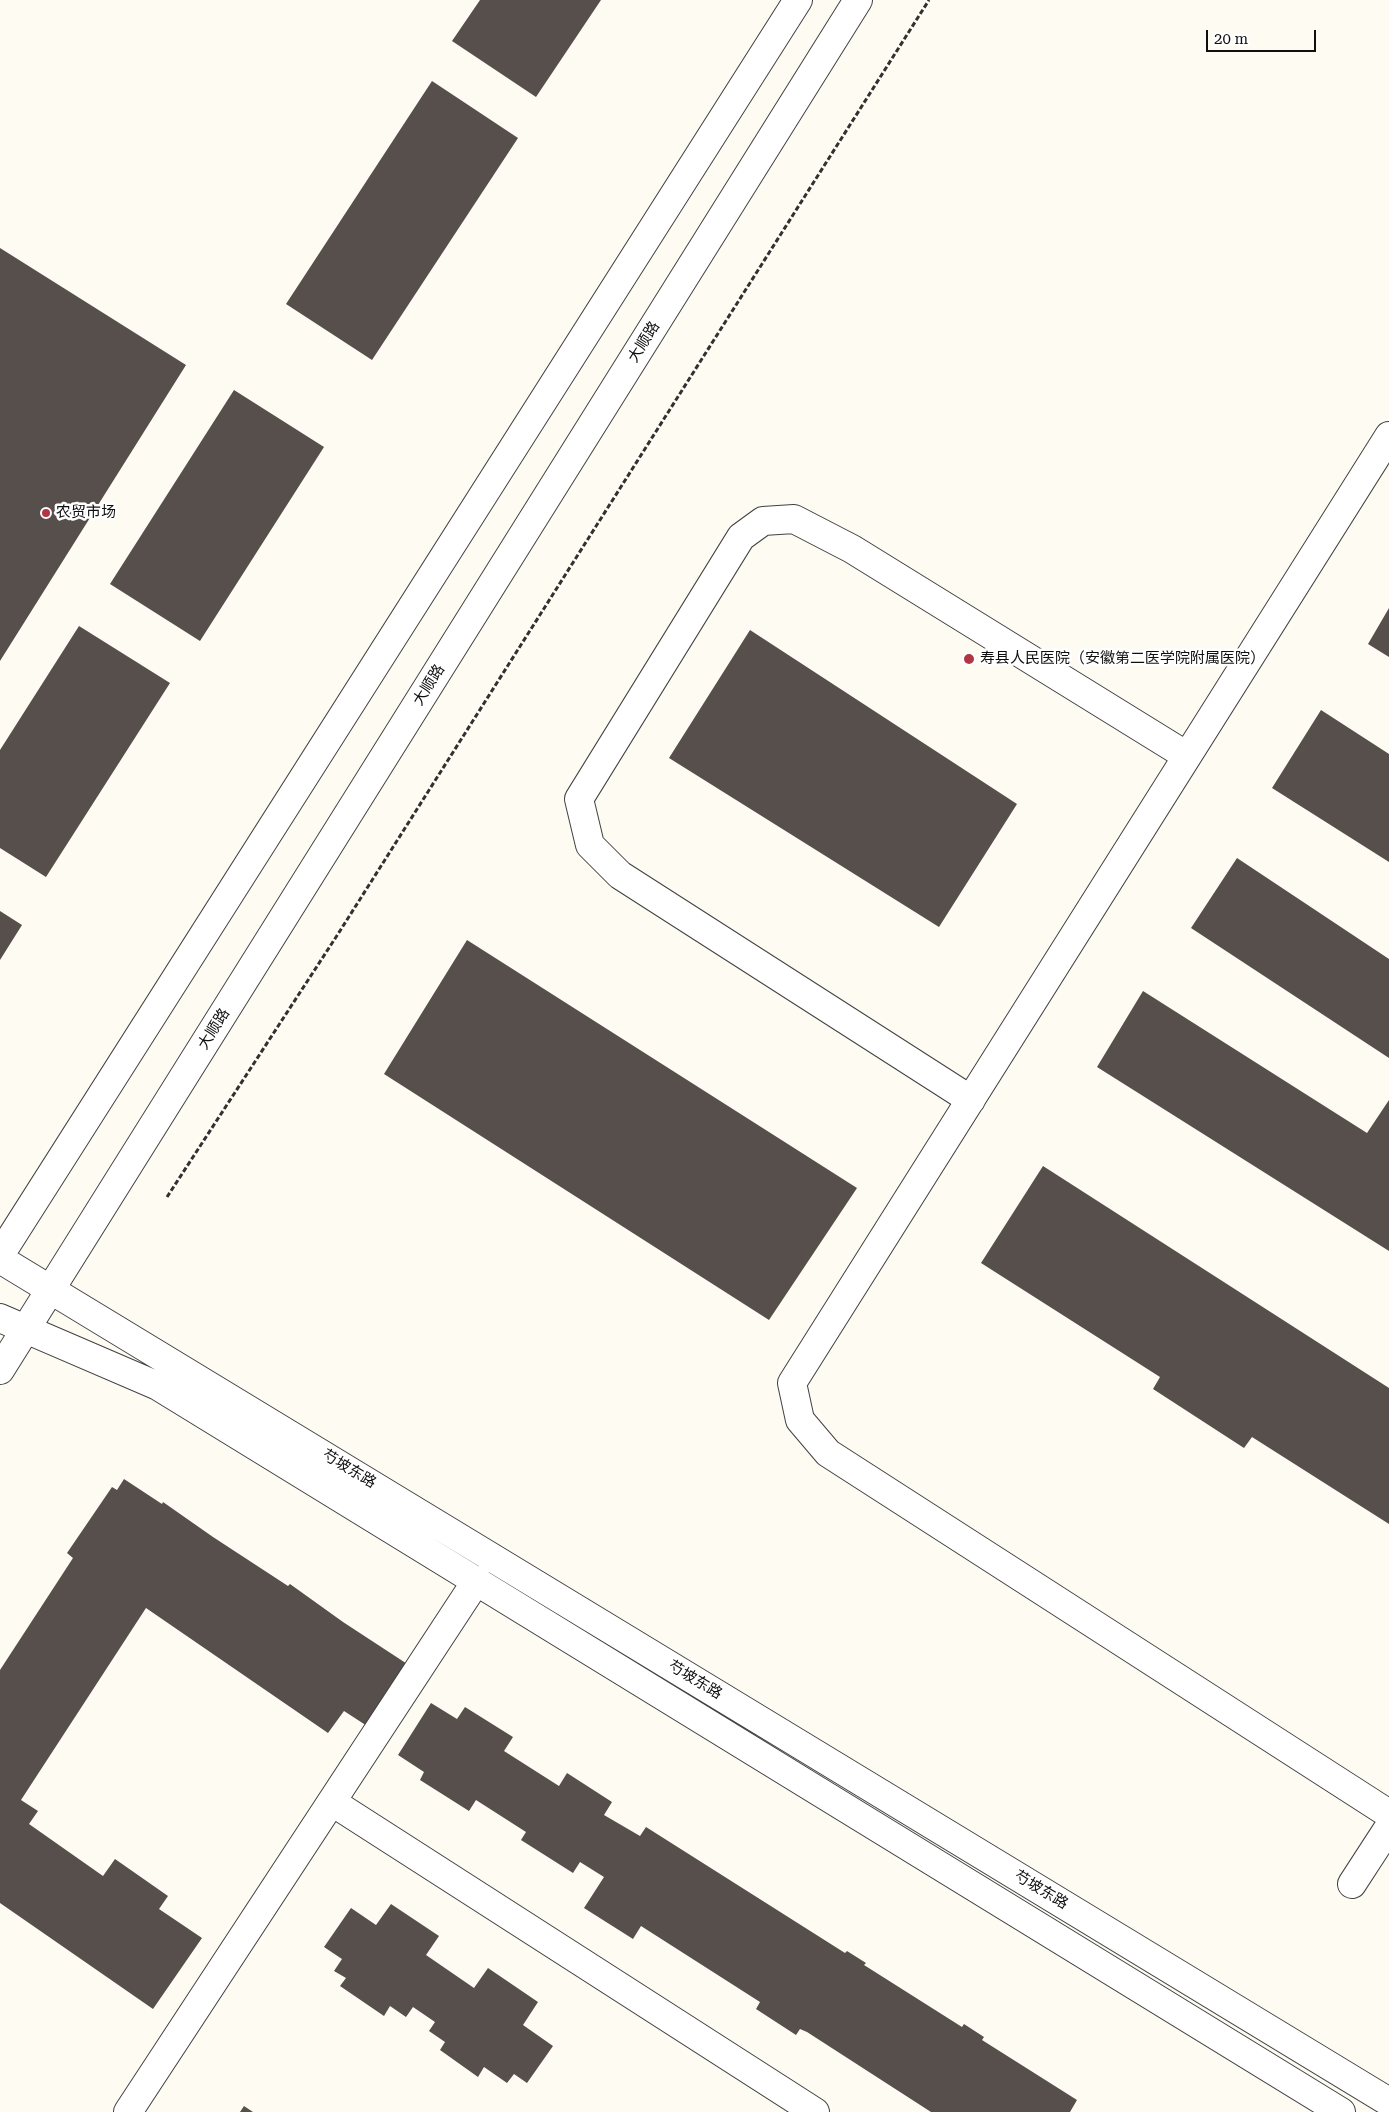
<!DOCTYPE html>
<html>
<head>
<meta charset="utf-8">
<style>
  body { margin:0 }
  #map { position:relative; width:1389px; height:2112px; overflow:hidden; background:#fefbf2; font-family:"Roboto Serif",serif }
  canvas { display:block }
  .scale { position:absolute; left:1206px; top:30px; width:110px; height:22px; box-sizing:border-box; border:2px solid #0f0f0f; border-top:0; padding-left:6px; font-size:15px; line-height:18px; white-space:nowrap; color:#0f0f0f; -webkit-text-stroke:4px #fff; paint-order:stroke }
</style>
</head>
<body>
<div id="map">
<canvas width="1389" height="2112"></canvas>
<div class="scale">20 m</div>
</div>
<script>
const g = document.querySelector('canvas').getContext('2d');
g.lineJoin = 'round';
function fill(path, color) { g.fillStyle = color; g.fill(path, 'evenodd'); }
const poly = rows => new Path2D(rows.map(r => 'M' + r).join(''));
function trace(path, color, width, dash) { g.strokeStyle = color; g.lineWidth = width; g.lineCap = dash ? 'butt' : 'round'; g.setLineDash(dash || []); g.stroke(path); }
function label(font, color, halo, rows, align = 'center') {
  g.font = font + ' "Roboto Serif","Noto Sans SC",serif'; g.lineWidth = 5; g.setLineDash([]); g.textBaseline = 'middle'; g.strokeStyle = halo; g.fillStyle = color; for (const [text, x, y, turn = 0] of rows) {
    g.save(); g.translate(x, y); g.rotate((+turn || 0) * Math.PI / 180); g.textAlign = isNaN(turn) ? turn : align; if (halo) g.strokeText(text, 0, 0); g.fillText(text, 0, 0); g.restore();
  }
}
const building = poly([
  [480,0,601,0,536,97,452,41],
  [432,81,518,138,372,360,286,304],
  [0,248,186,365,0,661],
  [234,390,324,447,200,641,110,584],
  [1389,608,1389,657,1368,644],
  [79,626,170,683,46,877,0,848,0,750],
  [750,630,1017,804,939,927,669,758],
  [1321,710,1389,754,1389,862,1272,788],
  [1237,858,1389,959,1389,1058,1191,928],
  [0,911,22,925,0,960],
  [467,940,857,1188,769,1320,384,1074],
  [1143,991,1367,1133,1389,1100,1389,1251,1097,1067],
  [1043,1166,1389,1388,1389,1524,1252,1437,1244,1448,1153,1389,1160,1377,981,1263],
  [124,1479,162,1504,163,1502,213,1537,288,1586,290,1584,343,1622,421,1673,381,1735,344,1711,328,1733,146,1608,21,1800,38,1811,29,1824,103,1876,115,1859,168,1896,159,1909,202,1938,153,2009,0,1903,0,1670,73,1558,67,1553,112,1487,117,1490],
  [431,1703,457,1719,465,1707,513,1737,504,1751,559,1786,567,1773,612,1802,604,1815,640,1836,646,1827,845,1953,847,1951,866,1963,864,1965,962,2027,964,2024,984,2037,982,2040,1077,2100,1070,2112,931,2112,807,2032,800,2029,796,2035,756,2009,760,2002,641,1926,633,1939,584,1908,604,1877,580,1862,573,1873,521,1840,526,1832,476,1800,469,1811,420,1780,424,1772,398,1755],
  [391,1904,439,1936,426,1955,474,1988,488,1968,538,2002,523,2025,553,2046,527,2083,514,2074,507,2083,484,2067,478,2077,440,2050,445,2042,429,2031,435,2022,413,2007,406,2017,390,2006,384,2016,340,1986,346,1978,334,1971,342,1959,324,1947,351,1908,376,1925],
  [244,2106,253,2112,240,2112]
]);
const path = poly([
  [167,1197,338,934,929,0]
]);
const minor = poly([
  [1389,436,792,1383,800,1420,828,1453,1389,1814],
  [971,1100,620,875,590,845,579,799,741,537,763,521,794,519,852,549,1187,756],
  [0,1255,798,0],
  [0,1259,1389,2102],
  [0,1318,158,1386,1341,2112],
  [0,1370,858,0],
  [332,1802,815,2112],
  [1352,1884,1389,1827],
  [128,2112,477,1580]
]);
const markers = [
  [46,513,5,"#b13542"],
  [969,659,6,"#b13542"]
];
const streetNames = [
  ["大顺路",644,342,-58],
  ["大顺路",429,685,-58],
  ["大顺路",214,1029,-58],
  ["芍坡东路",349,1469,31],
  ["芍坡东路",695,1680,31],
  ["芍坡东路",1041,1890,31]
];
const poiNames = [
  ["农贸市场",56,513],
  ["寿县人民医院（安徽第二医学院附属医院）",980,659]
];
fill(building, '#564f4c');
trace(minor, '#424242', 30);
trace(path, '#313131', 3, [5, 2.5]);
trace(minor, '#fff', 28);
for (const [x, y, r, color] of markers) { const dot = new Path2D(); dot.arc(x, y, r, 0, 2 * Math.PI); g.fillStyle = color; g.fill(dot); trace(dot, '#fff', 2); }
label('15px', '#0f0f0f', '#fff', streetNames);
label('15px', '#0f0f0f', '#fff', poiNames, 'left');
</script>
</body>
</html>
